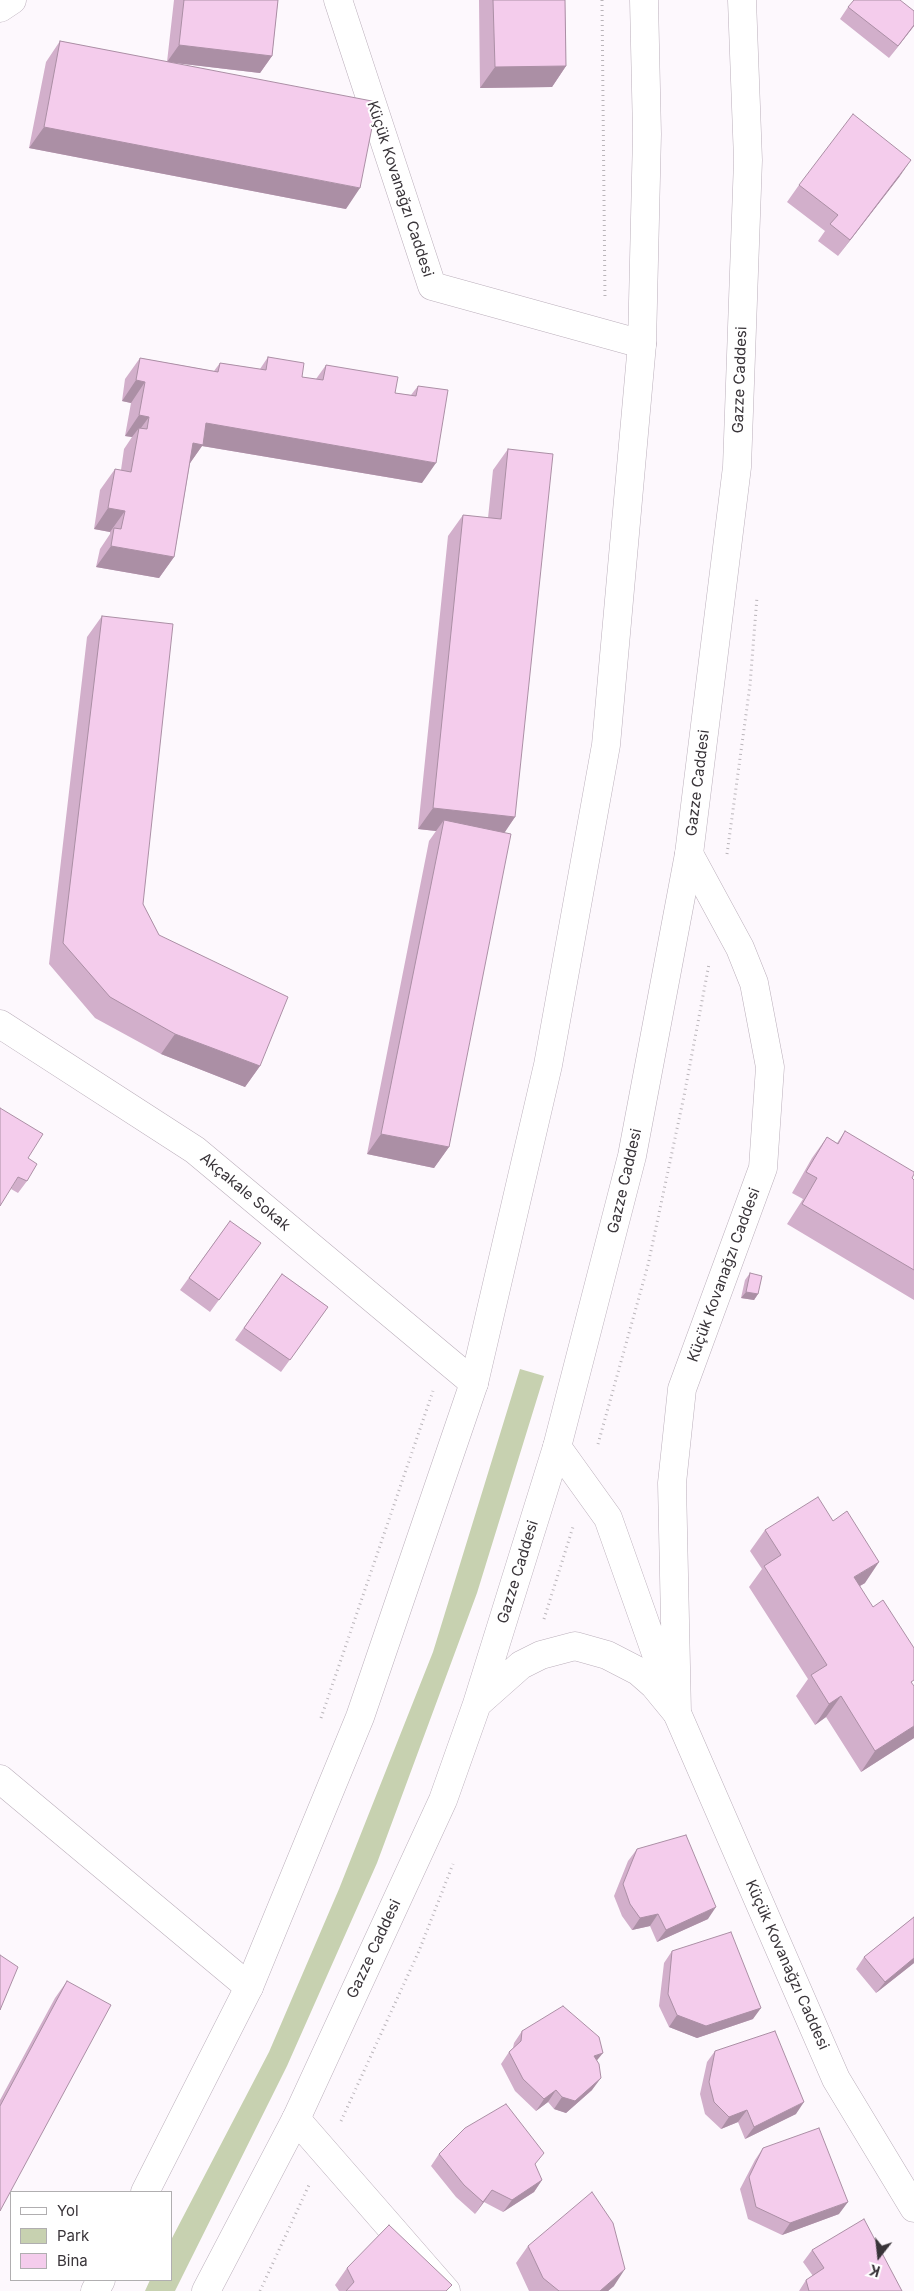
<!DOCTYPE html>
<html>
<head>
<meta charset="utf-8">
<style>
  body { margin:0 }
  #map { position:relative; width:914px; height:2291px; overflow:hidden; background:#fdf8fd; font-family:Inter,sans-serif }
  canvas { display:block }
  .legend { position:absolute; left:10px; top:2191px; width:162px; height:90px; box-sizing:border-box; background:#fff; border:1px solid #b0aeb0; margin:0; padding:6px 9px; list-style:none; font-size:15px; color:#393439 }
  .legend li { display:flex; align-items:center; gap:10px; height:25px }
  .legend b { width:25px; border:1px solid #b0aeb0 }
  .north { position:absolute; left:854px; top:2231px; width:50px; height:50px; -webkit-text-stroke:4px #fff; paint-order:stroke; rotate:196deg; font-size:14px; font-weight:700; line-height:20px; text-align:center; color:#393439 }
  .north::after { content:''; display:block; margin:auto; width:18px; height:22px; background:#393439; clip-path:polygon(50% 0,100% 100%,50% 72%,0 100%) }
</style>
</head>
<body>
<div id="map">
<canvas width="914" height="2291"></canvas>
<ul class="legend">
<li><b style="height:6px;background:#fff"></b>Yol</li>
<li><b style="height:14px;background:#c7d1b0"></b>Park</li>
<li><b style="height:14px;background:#f4ccec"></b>Bina</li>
</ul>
<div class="north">K</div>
</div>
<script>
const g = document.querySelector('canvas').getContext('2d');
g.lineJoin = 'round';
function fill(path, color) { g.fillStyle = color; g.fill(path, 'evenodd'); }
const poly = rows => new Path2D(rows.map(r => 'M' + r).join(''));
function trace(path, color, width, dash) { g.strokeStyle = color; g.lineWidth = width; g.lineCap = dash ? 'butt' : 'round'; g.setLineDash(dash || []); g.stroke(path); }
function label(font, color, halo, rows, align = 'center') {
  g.font = font + ' Inter,sans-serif'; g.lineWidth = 4; g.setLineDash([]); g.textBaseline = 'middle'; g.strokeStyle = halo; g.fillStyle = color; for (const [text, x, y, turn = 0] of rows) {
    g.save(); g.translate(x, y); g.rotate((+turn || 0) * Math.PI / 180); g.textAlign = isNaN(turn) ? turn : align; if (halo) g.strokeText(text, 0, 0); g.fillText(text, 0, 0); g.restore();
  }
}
const green = poly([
  [520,1369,544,1376,477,1593,377,1863,287,2066,175,2291,145,2291,150,2280,171,2280,171,2240,269,2052,339,1889,433,1652]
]);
const path = poly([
  [602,0,605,299],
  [727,854,750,685,757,597],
  [598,1444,648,1265,684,1096,709,964],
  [544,1619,573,1527],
  [321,1718,433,1391],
  [341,2121,419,1951,453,1864],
  [260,2291,309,2185]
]);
const minor = poly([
  [0,8,12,0],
  [0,1024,195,1150,474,1383],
  [0,1779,249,1987],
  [296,2119,446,2291]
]);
const tertiary = poly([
  [338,0,432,286,642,344],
  [557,1447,608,1518,677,1713,836,2079,914,2208],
  [677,1713,672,1483,682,1389,763,1168,770,1067,754,983,740,948,689,854]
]);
const secondary = poly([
  [477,1704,521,1665,541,1655,575,1646,607,1655,638,1671,654,1685,677,1713],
  [145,2192,249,1987,360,1717,474,1383,548,1065,606,745,642,344,647,134,644,0],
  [95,2291,101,2280],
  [206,2291,296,2119,443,1800,477,1704,557,1447,632,1156,689,854,737,467,748,160,742,0]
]);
const wall = poly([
  [174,0,278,0,272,56,260,73,167,62,346,209,29,148,46,62,60,41,167,62],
  [479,0,565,0,566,66,552,87,480,88],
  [848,7,914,11,914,26,889,58,840,19],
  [900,176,838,256,818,241,825,231,787,202,799,185],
  [268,357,302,377,316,379,326,365,395,393,411,395,418,386,422,483,202,446,190,463,174,557,159,578,96,567,100,549,110,534,110,532,94,529,100,490,115,469,121,470,124,449,132,437,125,436,131,403,122,401,125,379,140,358,214,371,220,363,260,369],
  [508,449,515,817,504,832,449,1147,434,1168,367,1154,429,841,436,831,418,829,448,536,463,515,488,518,493,470],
  [102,616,143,904,159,935,260,1066,245,1087,161,1054,95,1018,49,964,87,637],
  [845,1131,914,1180,914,1300,787,1224,803,1199,792,1193,812,1158,827,1137,837,1143],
  [28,1158,27,1181,18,1193,11,1189],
  [230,1221,252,1255,210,1312,180,1290],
  [750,1273,758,1294,754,1300,741,1298,745,1280],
  [282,1274,328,1307,281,1372,235,1340],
  [765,1530,865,1583,860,1586,914,1738,861,1772,826,1717,815,1725,796,1696,808,1679,749,1587,762,1569,750,1551],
  [637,1849,708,1919,657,1942,650,1926,632,1930,622,1916,614,1896,628,1861],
  [914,1917,914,1963,876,1993,856,1969,864,1957],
  [672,1951,753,2019,697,2038,669,2027,659,2006,664,1963],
  [67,1981,0,2211,0,2100,55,1998],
  [522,2031,597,2061,592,2090,566,2113,554,2109,548,2102,536,2111,515,2091,501,2064,509,2052,513,2048,514,2043],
  [715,2051,796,2114,745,2139,738,2122,721,2129,705,2114,700,2094,707,2062],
  [763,2148,839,2214,782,2235,748,2219,740,2189,755,2160],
  [439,2154,535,2165,542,2180,534,2192,503,2212,484,2202,475,2214,456,2197,431,2166],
  [528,2246,614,2286,608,2291,529,2291,516,2263],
  [812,2250,902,2291,799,2291,806,2280,813,2276,803,2262],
  [347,2268,448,2291,339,2291,335,2285]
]);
const shadedWall = poly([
  [914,25,914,26,889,58,898,46],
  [179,45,272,56,260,73,167,62],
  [566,66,552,87,480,88,495,67],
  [44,127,360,188,346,209,29,148],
  [911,160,900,176,838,256,850,240],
  [136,380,145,382,131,403,122,401],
  [139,415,149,417,138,432,139,428,132,437,125,436],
  [206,423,436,463,422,483,202,446,188,466,179,464],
  [108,508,125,511,110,532,94,529],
  [111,546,174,557,159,578,96,567],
  [433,808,515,817,501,838,444,820,436,831,418,829],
  [175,1034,260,1066,245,1087,161,1054],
  [381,1134,449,1147,434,1168,367,1154],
  [746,1292,758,1294,754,1300,741,1298],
  [879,1562,865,1583,839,1598,854,1577],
  [841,1696,826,1717,815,1725,829,1704],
  [914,1726,914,1738,861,1772,875,1751],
  [716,1907,708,1919,657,1942,666,1930],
  [658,1914,650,1926,632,1930,640,1918],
  [914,1958,914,1963,876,1993,885,1982],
  [761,2008,753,2019,697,2038,669,2027,677,2015],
  [603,2053,594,2064,594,2056],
  [601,2078,592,2090,566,2113,554,2109,562,2097],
  [556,2090,548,2102,536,2111,544,2099],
  [804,2102,796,2114,745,2139,754,2127],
  [747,2110,738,2122,721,2129,729,2117],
  [542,2180,534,2192,503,2212,512,2200],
  [492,2190,484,2202,475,2214,483,2202],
  [848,2202,839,2214,782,2235,790,2223],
  [625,2269,614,2286,608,2291,600,2291]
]);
const building = poly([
  [184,0,278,0,272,56,179,45,184,0],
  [493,0,565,0,566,66,495,67,493,0],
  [854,0,900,0,914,11,914,25,898,46,848,7,854,0],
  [60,41,377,102,360,188,44,127,60,41],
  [853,114,911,160,850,240,830,224,838,215,799,185,853,114],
  [268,357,304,363,302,377,323,380,326,365,398,377,395,393,416,396,418,386,448,390,436,463,206,423,203,445,193,443,174,557,111,546,114,528,121,529,125,511,108,508,115,469,131,472,139,428,147,429,149,417,139,415,145,382,136,380,140,358,218,372,220,363,266,370,268,357],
  [508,449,553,454,515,817,433,808,463,515,501,519,508,449],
  [102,616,173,624,143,904,159,935,288,997,260,1066,175,1034,110,997,63,943,102,616],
  [444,820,511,834,449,1147,381,1134,444,820],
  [0,1108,43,1134,28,1158,37,1164,27,1181,18,1177,0,1206,0,1108],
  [845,1131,914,1172,914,1174,912,1178,914,1180,914,1270,802,1204,817,1178,806,1172,827,1137,838,1144,845,1131],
  [230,1221,261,1243,219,1300,189,1278,230,1221],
  [750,1273,762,1276,758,1294,746,1292,750,1273],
  [282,1274,328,1307,290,1360,244,1328,282,1274],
  [818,1497,833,1521,847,1511,879,1562,854,1577,873,1607,883,1600,914,1648,914,1680,911,1682,914,1686,914,1726,875,1751,841,1696,829,1704,811,1675,827,1665,764,1566,781,1555,765,1530,818,1497],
  [686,1835,716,1907,666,1930,658,1914,640,1918,630,1904,623,1884,637,1849,686,1835],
  [914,1917,914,1958,885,1982,864,1957,914,1917],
  [731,1932,761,2008,706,2026,677,2015,668,1994,672,1951,731,1932],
  [0,1955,18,1967,0,2010,0,1955],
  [67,1981,111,2005,0,2211,0,2106,67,1981],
  [563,2006,599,2037,603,2053,594,2056,599,2064,601,2078,575,2101,562,2097,556,2090,544,2099,523,2079,509,2052,521,2041,522,2031,563,2006],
  [775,2031,804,2102,754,2127,747,2110,729,2117,714,2102,709,2082,715,2051,775,2031],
  [506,2104,544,2153,535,2164,542,2180,512,2200,492,2190,483,2202,464,2185,439,2154,465,2128,506,2104],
  [819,2128,848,2202,790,2223,756,2207,749,2177,763,2148,819,2128],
  [592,2192,613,2223,625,2269,600,2291,559,2291,543,2278,528,2246,592,2192],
  [864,2219,902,2291,809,2291,806,2280,824,2268,812,2250,864,2219],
  [389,2225,452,2285,446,2291,346,2291,354,2282,347,2268,389,2225]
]);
const streetNames = [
  ["Küçük Kovanağzı Caddesi",400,189,72],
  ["Gazze Caddesi",740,380,-88],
  ["Gazze Caddesi",698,783,-83],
  ["Gazze Caddesi",625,1181,-77],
  ["Akçakale Sokak",245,1192,40],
  ["Küçük Kovanağzı Caddesi",724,1275,-70],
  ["Gazze Caddesi",518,1572,-73],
  ["Gazze Caddesi",374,1949,-65],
  ["Küçük Kovanağzı Caddesi",787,1965,66]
];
fill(green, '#c7d1b0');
trace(minor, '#bbafbb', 29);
trace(tertiary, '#bbafbb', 29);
trace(secondary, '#bbafbb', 29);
trace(path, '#bab5ba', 3, [1, 4]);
trace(minor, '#fff', 28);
trace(tertiary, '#fff', 28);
trace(secondary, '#fff', 28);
fill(wall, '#d2afcb');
fill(shadedWall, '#ab8fa5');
fill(building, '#f4ccec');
trace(building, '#ab8fa5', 1);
label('15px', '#393439', '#fff', streetNames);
</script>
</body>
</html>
